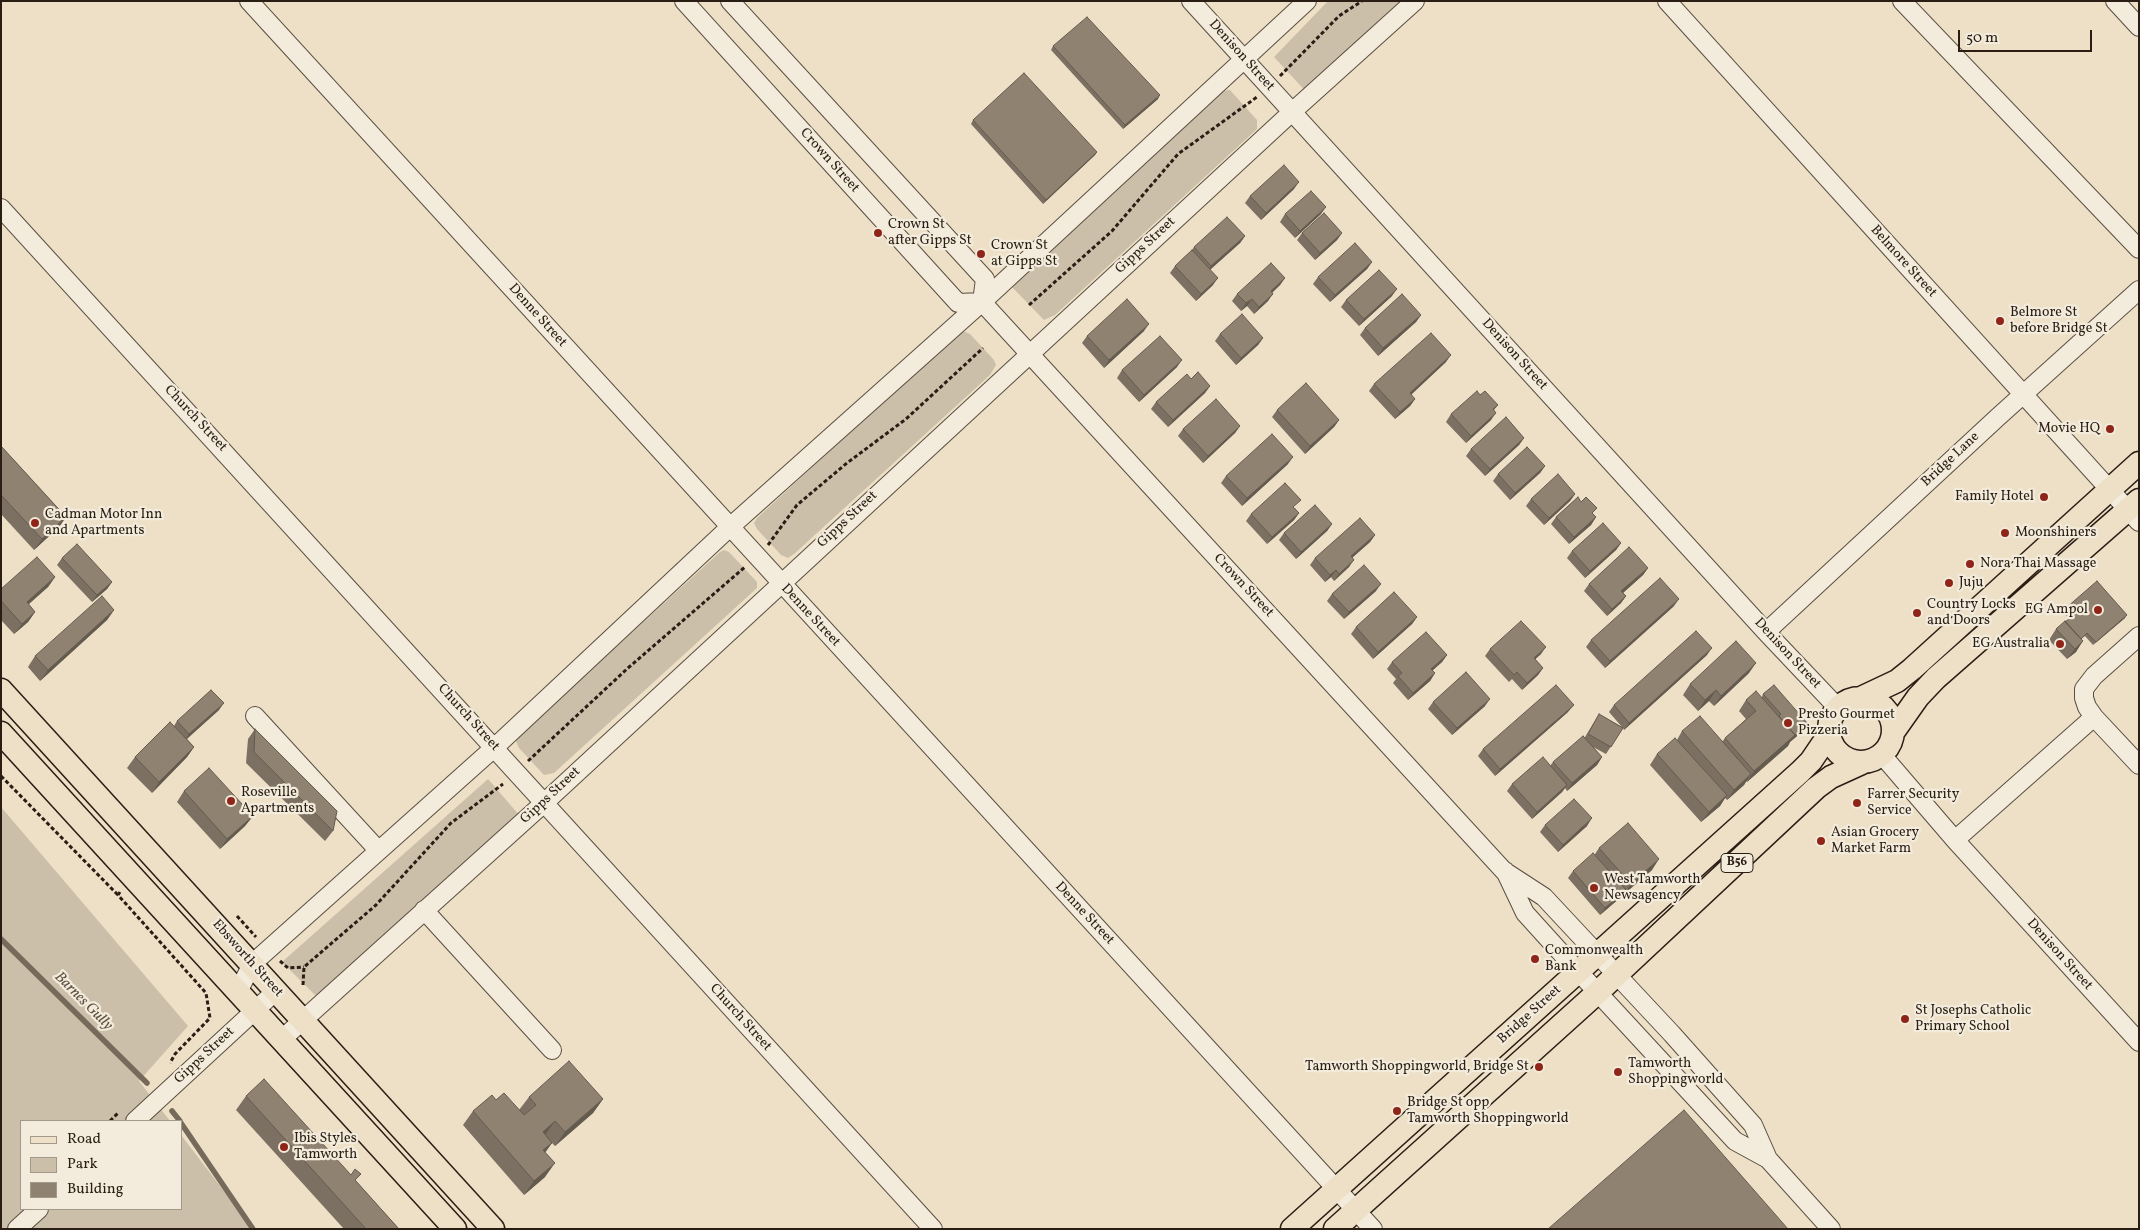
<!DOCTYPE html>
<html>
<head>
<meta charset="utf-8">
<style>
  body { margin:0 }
  #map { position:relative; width:2140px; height:1230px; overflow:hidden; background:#ede0c7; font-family:Vollkorn,serif }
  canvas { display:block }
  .frame { position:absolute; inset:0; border:2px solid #291d14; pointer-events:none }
  .legend { position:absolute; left:20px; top:1120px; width:162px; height:90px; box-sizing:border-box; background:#f3ebdb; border:1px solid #a2998b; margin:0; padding:6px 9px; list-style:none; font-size:15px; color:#291d14 }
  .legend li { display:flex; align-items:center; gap:10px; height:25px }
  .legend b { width:25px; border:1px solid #a2998b }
  .scale { position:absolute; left:1958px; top:30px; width:134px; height:22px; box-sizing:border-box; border:2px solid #291d14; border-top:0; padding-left:6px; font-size:15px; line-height:18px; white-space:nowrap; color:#291d14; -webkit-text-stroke:4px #f3ebdb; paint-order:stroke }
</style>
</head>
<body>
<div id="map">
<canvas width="2140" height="1230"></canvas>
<div class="frame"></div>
<ul class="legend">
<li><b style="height:6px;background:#ede0c7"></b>Road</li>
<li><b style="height:14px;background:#ccbfa9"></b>Park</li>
<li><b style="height:14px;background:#8f8271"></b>Building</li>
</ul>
<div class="scale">50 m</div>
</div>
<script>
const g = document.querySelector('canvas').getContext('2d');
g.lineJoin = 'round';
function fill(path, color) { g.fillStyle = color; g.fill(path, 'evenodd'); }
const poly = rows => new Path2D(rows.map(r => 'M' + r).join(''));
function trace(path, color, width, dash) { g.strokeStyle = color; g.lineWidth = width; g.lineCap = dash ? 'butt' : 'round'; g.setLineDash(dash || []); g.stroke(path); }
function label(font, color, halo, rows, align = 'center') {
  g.font = font + ' Vollkorn,serif'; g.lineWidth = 4.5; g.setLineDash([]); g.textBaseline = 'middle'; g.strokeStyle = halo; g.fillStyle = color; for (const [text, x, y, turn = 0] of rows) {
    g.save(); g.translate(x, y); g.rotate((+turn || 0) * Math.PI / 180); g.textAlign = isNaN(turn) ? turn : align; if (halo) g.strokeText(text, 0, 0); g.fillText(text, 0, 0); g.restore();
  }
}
const green = poly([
  [1328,1,1401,1,1309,95,1274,57],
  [1230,90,1257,120,1257,129,1055,315,1044,320,1012,287,1020,275,1222,91],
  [963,331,970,334,994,360,996,365,990,375,794,554,788,558,781,555,757,529,754,523,757,518,956,335],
  [724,550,729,552,757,582,757,588,554,773,544,775,519,748,515,739,720,552],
  [488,779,520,816,317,997,282,962],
  [1,807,188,1026,139,1081,170,1121,21,1121,21,1209,181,1209,181,1135,253,1229,1,1229]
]);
const stream = poly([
  [1,939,147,1083],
  [172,1111,180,1121],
  [181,1123,253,1229]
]);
const path = poly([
  [1280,76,1339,16,1362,1],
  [1029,305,1112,231,1178,154,1257,97],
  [768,545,797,505,847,463,906,419,983,348],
  [528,761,628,668,745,567],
  [1,776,118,895],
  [120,892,118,895,206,993,210,1018,175,1054,170,1063],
  [237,916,256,937],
  [280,961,288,968,304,967],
  [303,985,304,967,376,905,451,823,503,784],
  [110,1121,119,1112]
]);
const minor = poly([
  [249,1,1373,1229],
  [684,1,958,303,982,302],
  [730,1,985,279,982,302],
  [1191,1,1766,632,1838,708],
  [1667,1,2139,522],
  [1902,1,2139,249],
  [2115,1,2139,27],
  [1,208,933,1229],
  [982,302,1504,871,1544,897,1672,1034,1753,1125,1768,1159,1831,1229],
  [1766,632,1998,417,2139,290],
  [2139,636,2094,676,2084,689,2084,698,2087,707,2094,717,2139,765],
  [255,716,378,850],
  [1882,755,1955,840,2139,1042],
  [1955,840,2094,717],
  [1505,871,1525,913,1563,955,1735,1141,1768,1159],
  [424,910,552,1050],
  [238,992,252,964,495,747,730,527,982,302,1307,1],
  [281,1040,544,803,1292,112,1415,1],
  [135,1121,276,991],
  [17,1229,39,1209]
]);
const major = poly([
  [1,690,493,1229],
  [1863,697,1897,681,1912,669,2139,463],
  '1829 730a32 32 0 1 1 64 0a32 32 0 1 1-64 0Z',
  [1894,731,1918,697,1936,678,2139,500],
  [1,733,455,1229],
  [1292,1229,1800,772,1811,761,1828,736],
  [1335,1229,1598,992,1816,788,1831,777,1864,762]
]);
const wall = poly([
  [1053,46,1158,99,1123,129,1051,50],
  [973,120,1097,152,1095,155,1043,204,971,124],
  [1294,189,1261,220,1245,203,1250,196],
  [1285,214,1321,214,1295,238,1280,222],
  [1302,233,1342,233,1337,240,1315,260,1297,240],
  [1245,236,1240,243,1210,270,1213,285,1196,301,1170,273,1175,266,1192,250,1194,247],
  [1372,262,1367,269,1330,302,1313,284,1318,277],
  [1285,278,1280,285,1272,293,1268,301,1254,314,1247,306,1241,311,1232,301,1237,294],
  [1392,296,1359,326,1341,307,1346,300],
  [1421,315,1416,322,1378,356,1360,335,1365,328],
  [1144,331,1104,368,1082,343,1087,336],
  [1220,334,1263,338,1258,345,1236,365,1215,341],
  [1446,362,1411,395,1415,399,1410,406,1395,419,1369,391,1374,384],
  [1177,367,1139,402,1117,378,1122,370],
  [1191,379,1210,386,1205,393,1168,427,1151,409,1156,402],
  [1480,395,1498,405,1494,410,1491,420,1466,443,1446,422,1451,414],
  [1277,410,1339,420,1334,427,1305,454,1272,417],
  [1240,426,1235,433,1203,463,1178,436,1183,429],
  [1524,438,1519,445,1485,476,1466,456,1471,449],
  [1,446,66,517,59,527,34,550,1,514],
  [1288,464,1242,506,1221,483,1226,476],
  [1545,466,1540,473,1510,500,1493,481,1498,474],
  [1575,494,1570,501,1544,525,1526,506,1531,499],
  [1295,508,1299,513,1294,520,1267,544,1246,521,1251,514],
  [1593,515,1596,517,1591,525,1569,544,1551,524,1556,517],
  [1332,524,1327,531,1296,559,1279,540,1284,533],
  [1375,535,1370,542,1352,558,1349,567,1334,581,1331,577,1325,582,1310,565,1315,558],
  [1621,543,1616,550,1585,578,1567,558,1572,551],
  [62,558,112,582,107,589,92,602,57,565],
  [1648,568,1643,575,1623,593,1626,596,1621,603,1607,616,1584,591,1589,584],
  [55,577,48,587,28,604,35,612,28,622,14,634,1,620,1,589],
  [1376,591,1344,619,1327,601,1332,594],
  [1674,606,1605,668,1586,647,1591,640],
  [2066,608,2125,618,2093,645,2085,636,2081,639,2076,652,2067,659,2049,640,2056,629,2069,619,2063,612],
  [114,610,107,620,40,681,28,667,35,656],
  [1417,617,1412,624,1373,659,1351,634,1356,627],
  [1490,649,1541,654,1535,659,1543,668,1538,675,1522,690,1512,679,1509,682,1485,656],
  [1447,655,1442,662,1432,671,1435,673,1430,681,1408,700,1393,683,1396,679,1387,669,1392,662],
  [1707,655,1624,730,1623,728,1606,754,1593,747,1602,757,1597,765,1567,791,1565,788,1562,792,1532,819,1507,791,1512,784,1550,766,1553,762,1585,737,1599,714,1622,727,1609,712,1614,705],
  [1749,673,1714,706,1709,701,1698,711,1683,695,1690,684],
  [1763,694,1808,724,1803,731,1790,742,1788,746,1747,782,1746,781,1744,785,1727,800,1725,798,1720,806,1701,822,1650,765,1657,754,1677,740,1682,731,1722,742,1725,738,1746,719,1739,711,1746,700,1762,697],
  [1433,702,1485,706,1452,735,1428,709],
  [219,710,187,739,194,747,187,757,152,793,127,768,135,757,174,726,177,721],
  [1568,712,1495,776,1478,756,1483,749],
  [255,729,333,831,325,841,246,763,248,739],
  [184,791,253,816,245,826,220,849,177,802],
  [1545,825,1587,826,1558,852,1540,832],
  [1599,848,1652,870,1623,895,1623,894,1621,897,1600,915,1568,878,1573,871,1595,854],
  [246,1096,356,1181,399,1229,344,1229,236,1110],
  [529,1097,603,1099,593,1113,555,1146,552,1143,545,1152,545,1177,524,1195,463,1125,473,1111,496,1100,519,1110]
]);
const shadedWall = poly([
  [1160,95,1158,99,1123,129,1125,125],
  [1097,152,1095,155,1043,204,1046,200],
  [1299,182,1294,189,1261,220,1266,213],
  [1326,207,1321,214,1295,238,1300,231],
  [1342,233,1337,240,1315,260,1320,253],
  [1245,236,1240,243,1206,273,1211,266],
  [1372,262,1367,269,1330,302,1335,295],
  [1218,278,1213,285,1196,301,1201,294],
  [1285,278,1280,285,1266,298,1271,291],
  [1397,289,1392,296,1359,326,1364,319],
  [1273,294,1268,301,1254,314,1259,307],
  [1252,299,1247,306,1241,311,1246,303],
  [1421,315,1416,322,1378,356,1383,348],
  [1149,324,1144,331,1104,368,1109,360],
  [1263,338,1258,345,1236,365,1241,358],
  [1451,355,1446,362,1405,400,1410,393],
  [1182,360,1177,367,1139,402,1144,395],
  [1210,386,1205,393,1168,427,1173,420],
  [1415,399,1410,406,1395,419,1400,412],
  [1496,413,1491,420,1466,443,1471,436],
  [1339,420,1334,427,1305,454,1310,446],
  [1240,426,1235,433,1203,463,1208,456],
  [1524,438,1519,445,1485,476,1490,469],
  [1293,457,1288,464,1242,506,1247,498],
  [1545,466,1540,473,1510,500,1515,493],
  [1575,494,1570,501,1544,525,1549,518],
  [1299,513,1294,520,1267,544,1272,537],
  [66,517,59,527,34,550,42,539],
  [1596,517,1591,525,1569,544,1574,537],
  [1332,524,1327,531,1296,559,1301,552],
  [1375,535,1370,542,1346,563,1351,556],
  [1621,543,1616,550,1585,578,1590,571],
  [1354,560,1349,567,1334,581,1339,574],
  [1648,568,1643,575,1616,599,1621,591],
  [1336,570,1331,577,1325,582,1330,575],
  [55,577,48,587,19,613,27,602],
  [112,582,107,589,92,602,97,595],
  [1381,584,1376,591,1344,619,1349,612],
  [1626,596,1621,603,1607,616,1612,609],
  [1679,599,1674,606,1605,668,1610,661],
  [114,610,107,620,40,681,48,670],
  [35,612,28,622,14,634,22,624],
  [2127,615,2125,618,2093,645,2096,642],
  [1417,617,1412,624,1373,659,1378,652],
  [2083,641,2076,652,2067,659,2075,649],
  [1546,647,1541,654,1529,665,1534,658],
  [1712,648,1707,655,1624,730,1629,723],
  [1447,655,1442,662,1426,676,1431,669],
  [1756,663,1749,673,1714,706,1721,696],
  [1543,668,1538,675,1522,690,1527,683],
  [1435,673,1430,681,1408,700,1413,693],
  [1716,690,1709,701,1698,711,1705,700],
  [1490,699,1485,706,1452,735,1457,728],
  [224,703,219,710,184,741,189,734],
  [1574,705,1568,712,1495,776,1500,769],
  [1808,724,1803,731,1790,742,1788,746,1747,782,1754,771],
  [194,747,187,757,152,793,159,782],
  [1602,757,1597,765,1567,791,1572,783],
  [1751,774,1744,785,1727,800,1734,790],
  [1567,785,1562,792,1532,819,1537,812],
  [1727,795,1720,806,1701,822,1709,812],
  [253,816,245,826,220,849,227,839],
  [1592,818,1587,826,1558,852,1563,845],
  [1659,859,1652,870,1623,895,1631,884],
  [1626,890,1621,897,1600,915,1605,908],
  [603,1099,593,1113,555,1146,565,1132],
  [555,1121,545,1135,543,1132],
  [552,1143,542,1157,543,1150],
  [555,1163,545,1177,524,1195,534,1181]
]);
const building = poly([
  [1087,17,1160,95,1125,125,1053,46,1087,17],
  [1024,73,1097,152,1046,200,973,120,1024,73],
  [1284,165,1299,182,1266,213,1250,196,1284,165],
  [1311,191,1326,207,1300,231,1285,214,1311,191],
  [1324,213,1342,233,1320,253,1302,233,1324,213],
  [1227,217,1245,236,1211,266,1194,247,1227,217],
  [1355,243,1372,262,1335,295,1318,277,1355,243],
  [1192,250,1218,278,1201,294,1175,266,1192,250],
  [1271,263,1285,278,1271,291,1273,294,1259,307,1252,299,1246,303,1237,294,1271,263],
  [1379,270,1397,289,1364,319,1346,300,1379,270],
  [1402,294,1421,315,1383,348,1365,328,1402,294],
  [1127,299,1149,324,1109,360,1087,336,1127,299],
  [1242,314,1263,338,1241,358,1220,334,1242,314],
  [1431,333,1451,355,1410,393,1415,399,1400,412,1374,384,1431,333],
  [1160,336,1182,360,1144,395,1122,370,1160,336],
  [1198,372,1210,386,1173,420,1156,402,1187,374,1191,379,1198,372],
  [1306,383,1339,420,1310,446,1277,410,1306,383],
  [1477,391,1480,395,1485,391,1498,405,1493,409,1496,413,1471,436,1451,414,1477,391],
  [1216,399,1240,426,1208,456,1183,429,1216,399],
  [1506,417,1524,438,1490,469,1471,449,1506,417],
  [1272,434,1293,457,1247,498,1226,476,1272,434],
  [1,446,66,517,42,539,1,495,1,446],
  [1527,447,1545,466,1515,493,1498,474,1527,447],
  [1558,474,1575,494,1549,518,1531,499,1558,474],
  [1285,483,1301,500,1293,507,1299,513,1272,537,1251,514,1285,483],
  [1578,497,1581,502,1586,497,1597,508,1592,513,1596,517,1574,537,1556,517,1578,497],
  [1315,505,1332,524,1301,552,1284,533,1315,505],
  [1360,518,1375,535,1351,556,1354,560,1339,574,1336,570,1330,575,1315,558,1360,518],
  [1603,523,1621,543,1590,571,1572,551,1603,523],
  [77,544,112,582,97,595,62,558,77,544],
  [1629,547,1648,568,1621,591,1626,596,1612,609,1589,584,1629,547],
  [37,557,55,577,27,602,35,612,22,624,1,601,1,589,37,557],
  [1364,565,1381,584,1349,612,1332,594,1364,565],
  [1660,578,1679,599,1610,661,1591,640,1660,578],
  [2097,581,2127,615,2096,642,2087,633,2081,639,2065,622,2073,616,2066,608,2097,581],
  [1394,592,1417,617,1378,652,1356,627,1394,592],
  [102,596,114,610,48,670,35,656,102,596],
  [1521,621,1546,647,1534,658,1543,668,1527,683,1517,672,1514,675,1490,649,1521,621],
  [2065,621,2083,641,2075,649,2056,629,2065,621],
  [1696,631,1712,648,1629,723,1614,705,1696,631],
  [1426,632,1447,655,1431,669,1435,673,1413,693,1398,676,1402,673,1392,662,1426,632],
  [1736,641,1756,663,1721,696,1716,690,1705,700,1690,684,1736,641],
  [1466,672,1490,699,1457,728,1433,702,1466,672],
  [1556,685,1574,705,1500,769,1483,749,1556,685],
  [1774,685,1808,724,1795,735,1779,716,1781,714,1763,694,1774,685],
  [211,690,224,703,189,734,177,721,211,690],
  [1756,691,1795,735,1754,771,1725,738,1756,711,1746,700,1756,691],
  [1599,714,1623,728,1611,747,1588,734,1599,714],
  [1700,716,1751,774,1734,790,1682,731,1700,716],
  [170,722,194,747,159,782,135,757,170,722],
  [255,729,337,811,333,831,254,752,255,729],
  [1583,736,1602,757,1572,783,1553,762,1583,736],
  [1675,738,1727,795,1709,812,1657,754,1675,738],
  [1543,757,1567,785,1537,812,1512,784,1543,757],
  [209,768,253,816,227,839,184,791,209,768],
  [1574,799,1592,818,1563,845,1545,825,1574,799],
  [1628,823,1659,859,1631,884,1599,848,1628,823],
  [1593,853,1626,890,1605,908,1573,871,1593,853],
  [569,1061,603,1099,565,1132,555,1121,543,1132,552,1143,543,1150,555,1163,534,1181,473,1111,492,1095,496,1100,504,1093,524,1115,536,1105,529,1097,569,1061],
  [264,1079,351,1175,355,1169,361,1174,355,1180,399,1229,366,1229,246,1096,264,1079],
  [1684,1110,1788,1229,1548,1229,1684,1110]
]);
const markers = [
  [878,233,5,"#8f2418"],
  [981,254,5,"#8f2418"],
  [2000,321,5,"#8f2418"],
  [2110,429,5,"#8f2418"],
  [2044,497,5,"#8f2418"],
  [35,523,5,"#8f2418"],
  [2005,533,5,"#8f2418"],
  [1970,564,5,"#8f2418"],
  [1949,583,5,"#8f2418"],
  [2098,610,5,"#8f2418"],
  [1917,613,5,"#8f2418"],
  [2060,644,5,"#8f2418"],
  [1788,723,5,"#8f2418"],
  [231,801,5,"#8f2418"],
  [1857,803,5,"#8f2418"],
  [1821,841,5,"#8f2418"],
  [1594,888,5,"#8f2418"],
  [1535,959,5,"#8f2418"],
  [1905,1019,5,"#8f2418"],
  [1539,1067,5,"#8f2418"],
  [1618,1072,5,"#8f2418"],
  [1397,1111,5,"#8f2418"],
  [284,1147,5,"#8f2418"]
];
const shields = [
  [1737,863,32]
];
const shieldNames = [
  ["B56",1737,863]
];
const streetNames = [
  ["Denison Street",1241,56,48],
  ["Crown Street",829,161,48],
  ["Gipps Street",1146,246,-43],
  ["Belmore Street",1903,262,48],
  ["Denne Street",537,316,48],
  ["Denison Street",1514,355,48],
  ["Church Street",195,419,47],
  ["Bridge Lane",1951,460,-43],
  ["Gipps Street",848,520,-43],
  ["Crown Street",1243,586,47],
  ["Denne Street",810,616,47],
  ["Denison Street",1787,654,47],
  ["Church Street",468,718,48],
  ["Gipps Street",551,796,-43],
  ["Denne Street",1084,914,47],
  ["Denison Street",2059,955,48],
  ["Ebsworth Street",247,959,48],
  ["Bridge Street",1530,1015,-42],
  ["Church Street",740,1018,48],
  ["Gipps Street",205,1056,-43]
];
const poiNames = [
  ["Crown St",888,225],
  ["after Gipps St",888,241],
  ["Crown St",991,246],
  ["at Gipps St",991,262],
  ["Belmore St",2010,313],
  ["before Bridge St",2010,329],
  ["Movie HQ",2100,429,"right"],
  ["Family Hotel",2034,497,"right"],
  ["Cadman Motor Inn",45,515],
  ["and Apartments",45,531],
  ["Moonshiners",2015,533],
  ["Nora Thai Massage",1980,564],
  ["Juju",1959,583],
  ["Country Locks",1927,605],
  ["and Doors",1927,621],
  ["EG Ampol",2088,610,"right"],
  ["EG Australia",2050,644,"right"],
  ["Presto Gourmet",1798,715],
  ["Pizzeria",1798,731],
  ["Roseville",241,793],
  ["Apartments",241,809],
  ["Farrer Security",1867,795],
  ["Service",1867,811],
  ["Asian Grocery",1831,833],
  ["Market Farm",1831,849],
  ["West Tamworth",1604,880],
  ["Newsagency",1604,896],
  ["Commonwealth",1545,951],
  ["Bank",1545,967],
  ["St Josephs Catholic",1915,1011],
  ["Primary School",1915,1027],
  ["Tamworth",1628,1064],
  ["Shoppingworld",1628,1080],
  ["Tamworth Shoppingworld, Bridge St",1529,1067,"right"],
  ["Bridge St opp",1407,1103],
  ["Tamworth Shoppingworld",1407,1119],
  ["Ibis Styles",294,1139],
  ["Tamworth",294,1155]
];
const waterNames = [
  ["Barnes Gully",83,1002,45]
];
fill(green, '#ccbfa9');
trace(stream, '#766a5b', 5.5);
trace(minor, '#5a4e41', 20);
trace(major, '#291d14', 25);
trace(path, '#291d14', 3, [4, 2.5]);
trace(minor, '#f3ebdb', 18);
trace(major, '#ede0c7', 22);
fill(wall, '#7b7061');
fill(shadedWall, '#645b4f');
fill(building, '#8f8271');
trace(building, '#645b4f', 1);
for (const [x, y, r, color] of markers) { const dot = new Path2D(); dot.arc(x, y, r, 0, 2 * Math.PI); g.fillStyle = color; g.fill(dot); trace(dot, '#f3ebdb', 2); }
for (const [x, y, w] of shields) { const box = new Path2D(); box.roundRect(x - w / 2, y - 9.5, w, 19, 4); g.fillStyle = '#f3ebdb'; g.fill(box); trace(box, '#291d14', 1); }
label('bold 12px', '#291d14', null, shieldNames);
label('14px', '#291d14', '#f3ebdb', streetNames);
label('14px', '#291d14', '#f3ebdb', poiNames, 'left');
label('italic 15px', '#5d5143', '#f3ebdb', waterNames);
</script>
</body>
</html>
